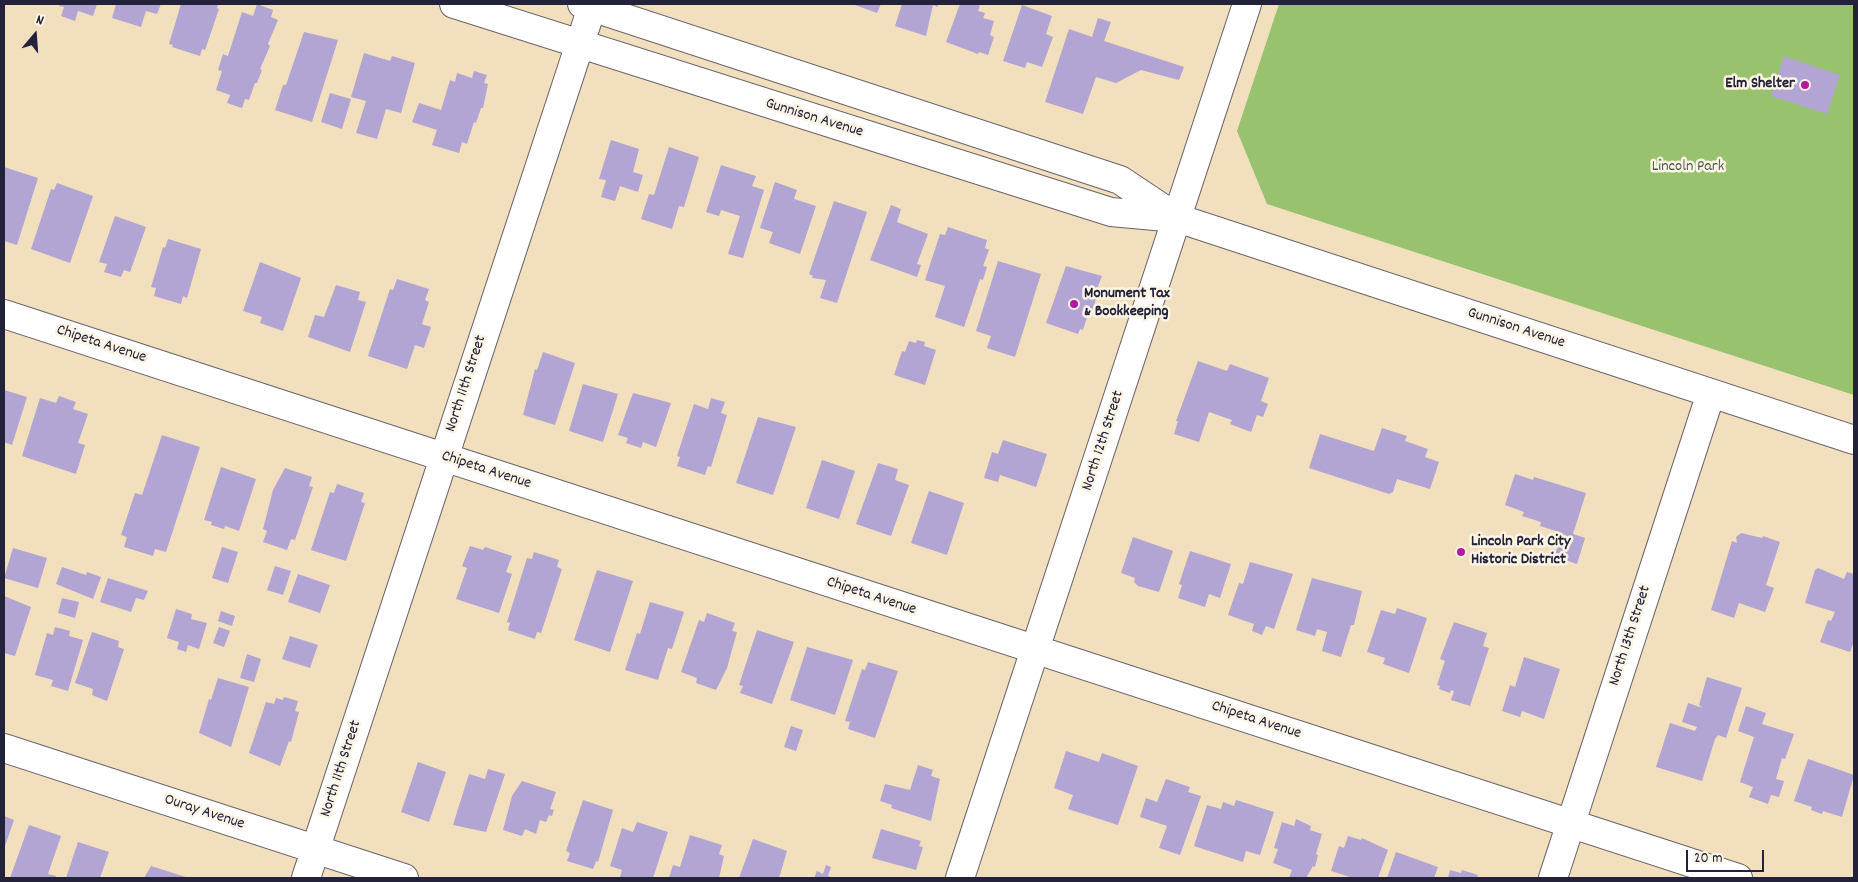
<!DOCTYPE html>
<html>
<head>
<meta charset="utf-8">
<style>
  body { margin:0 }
  #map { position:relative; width:1858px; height:882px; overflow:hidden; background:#f1dfbe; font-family:Dekko,sans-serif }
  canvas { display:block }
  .frame { position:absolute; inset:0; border:5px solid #22223b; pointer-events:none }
  .north { position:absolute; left:10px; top:10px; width:50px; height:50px; -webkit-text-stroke:4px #fcf5e5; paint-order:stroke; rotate:18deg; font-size:14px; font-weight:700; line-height:20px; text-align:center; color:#22223b }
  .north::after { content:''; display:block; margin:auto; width:18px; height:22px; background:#22223b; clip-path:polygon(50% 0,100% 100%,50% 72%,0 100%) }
  .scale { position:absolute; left:1686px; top:850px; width:78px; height:22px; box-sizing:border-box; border:2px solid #22223b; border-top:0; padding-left:6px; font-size:15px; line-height:18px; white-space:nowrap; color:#22223b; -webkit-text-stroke:4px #fcf5e5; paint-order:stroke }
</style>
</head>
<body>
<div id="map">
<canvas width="1858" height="882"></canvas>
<div class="frame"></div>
<div class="north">N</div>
<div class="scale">20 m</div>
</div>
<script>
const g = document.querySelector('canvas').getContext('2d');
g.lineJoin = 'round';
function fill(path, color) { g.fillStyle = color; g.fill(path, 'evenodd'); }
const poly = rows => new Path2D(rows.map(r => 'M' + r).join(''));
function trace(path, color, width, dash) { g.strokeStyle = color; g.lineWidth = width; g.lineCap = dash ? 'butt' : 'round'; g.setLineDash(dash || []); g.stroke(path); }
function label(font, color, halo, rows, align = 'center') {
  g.font = font + ' Dekko,sans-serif'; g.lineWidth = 5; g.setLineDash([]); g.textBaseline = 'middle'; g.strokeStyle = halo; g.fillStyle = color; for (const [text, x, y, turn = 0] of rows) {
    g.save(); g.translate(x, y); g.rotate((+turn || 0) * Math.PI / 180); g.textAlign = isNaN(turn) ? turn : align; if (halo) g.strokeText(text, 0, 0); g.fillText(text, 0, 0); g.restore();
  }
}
const green = poly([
  [1279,4,1854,4,1854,395,1267,204,1237,131]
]);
const building = poly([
  [60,4,97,4,93,16,78,11,75,21,61,16,64,7,59,6],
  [116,4,161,4,157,14,146,11,141,27,112,18],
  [181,4,218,4,217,8,219,9,205,50,202,49,200,56,172,47,173,45,169,44],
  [257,4,273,10,271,17,278,20,268,44,270,46,260,69,262,70,257,83,255,83,249,100,245,99,242,108,227,103,230,95,216,90,222,71,218,70,223,54,228,56,242,12,253,16],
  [852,4,881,4,877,13],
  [902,4,938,4,938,7,933,5,926,36,895,26],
  [960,4,976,4,980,6,978,11,985,13,983,18,994,21,990,35,994,37,988,55,979,52,978,54,946,42],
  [1022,5,1052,16,1046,34,1053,37,1042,67,1027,62,1025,68,1003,61],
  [1098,18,1111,22,1104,41,1184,67,1179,80,1141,70,1116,83,1096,77,1083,114,1045,102,1069,29,1092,37],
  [304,32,338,40,312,122,275,110,283,85,286,85],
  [364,53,390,61,392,56,415,63,401,113,386,109,377,139,356,133,366,101,351,97],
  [1784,56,1840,75,1827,114,1771,96],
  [474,71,487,75,484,83,488,84,483,108,481,108,476,123,474,122,467,144,462,142,459,153,432,145,437,130,412,122,419,103,441,110,450,80,455,82,457,73,472,78],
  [330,93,351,99,342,129,321,122],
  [611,140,639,149,633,172,643,175,638,192,620,186,615,201,601,197,606,180,599,179],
  [669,147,699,157,684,207,679,206,672,229,641,219,649,194,654,195],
  [721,165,756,176,752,186,764,190,743,258,728,254,740,216,721,210,719,216,706,212],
  [4,167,38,178,17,245,4,241],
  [775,182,797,190,794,199,816,206,800,254,769,243,773,232,760,228],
  [57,183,93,196,70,263,31,249,51,189,54,190],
  [834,201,867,212,837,303,820,298,826,280,812,278,813,276,809,274],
  [891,205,901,209,897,222,928,234,917,264,921,265,917,277,870,260],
  [115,216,146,227,130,272,124,270,121,277,104,272,107,264,99,262],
  [948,227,987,240,985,248,989,250,983,266,987,267,983,280,980,279,964,327,935,317,945,286,925,280,940,234,945,235],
  [168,239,201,249,187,298,183,296,181,304,154,296,156,288,151,287,163,247,165,248],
  [998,261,1041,274,1015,357,987,348,991,336,976,331],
  [260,262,301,278,283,331,260,323,262,317,243,311],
  [1066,266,1102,276,1095,294,1093,293,1091,297,1096,299,1092,311,1087,309,1086,313,1088,314,1083,330,1080,329,1078,334,1046,323],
  [397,279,429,289,425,300,429,302,422,324,431,327,424,348,415,345,407,369,368,356,390,289,393,290],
  [336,285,360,292,358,300,366,302,350,352,308,337,315,315,324,317],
  [917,340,925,342,924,346,936,350,925,385,894,375,902,351,905,352,909,341,916,343],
  [543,352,575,363,555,425,523,415,535,369,537,370],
  [1198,361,1227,371,1230,364,1269,378,1261,401,1268,404,1263,417,1257,415,1251,432,1230,424,1232,420,1209,412,1199,442,1174,434,1178,421,1176,421],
  [583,384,618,394,603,442,569,431],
  [4,390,27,397,12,445,4,442],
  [633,393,671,403,656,447,643,442,641,448,626,443,628,438,618,435],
  [59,396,76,402,73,409,88,414,78,443,85,445,76,474,22,456,40,398,56,403],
  [711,398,725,402,721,413,727,415,711,467,708,466,705,475,677,466,680,457,677,456,694,404,708,409],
  [758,417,796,427,773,495,736,483],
  [1382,428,1407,436,1405,441,1428,449,1425,457,1439,462,1430,489,1397,479,1393,492,1389,494,1309,468,1320,434,1374,451],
  [162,435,200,447,166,552,155,549,153,556,124,547,127,537,121,535,135,493,142,495],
  [1003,440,1047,454,1036,487,1000,475,998,482,984,478,992,452,998,454],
  [822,460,855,471,839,519,806,508],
  [878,463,898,469,895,480,909,485,891,536,856,524],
  [221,467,256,479,239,531,225,526,224,529,211,525,212,522,204,520],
  [285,468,312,477,309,486,313,487,295,540,291,539,287,550,263,542,267,531,263,529,273,490],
  [1515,474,1533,480,1534,477,1586,493,1573,534,1585,538,1577,564,1551,555,1552,551,1556,552,1562,533,1540,526,1541,522,1522,516,1524,512,1505,505],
  [337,484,364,493,361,502,365,503,346,561,311,550,330,492,334,493],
  [929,491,964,503,947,555,911,543],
  [1741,533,1762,538,1763,536,1780,542,1766,585,1774,588,1765,612,1739,603,1734,618,1711,610,1732,541,1737,543,1736,537],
  [1133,537,1173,551,1159,592,1138,586,1134,582,1135,578,1121,573],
  [470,546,483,550,485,547,512,556,506,572,512,574,499,613,456,599,467,568,462,566],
  [222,547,238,552,228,583,212,578],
  [13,548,47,558,38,588,4,578],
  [1190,551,1231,564,1220,598,1209,594,1205,607,1178,598,1182,585,1179,584],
  [534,552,559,560,557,567,562,569,541,633,537,632,535,639,508,630,510,623,507,622,527,558,532,559],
  [1250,562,1293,574,1274,629,1266,626,1262,635,1252,631,1254,624,1228,615,1239,583,1243,584],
  [275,566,291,571,283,595,267,590],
  [62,567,86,575,87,572,101,577,93,599,56,584],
  [1818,568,1844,579,1847,572,1854,574,1854,641,1850,652,1820,642,1828,620,1831,621,1835,612,1805,603,1815,570],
  [597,570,633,581,610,652,574,640],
  [298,574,330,585,320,613,288,602],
  [108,578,148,591,144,600,136,598,131,612,100,602],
  [1312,578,1362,591,1354,625,1351,625,1341,657,1322,651,1327,632,1317,629,1315,636,1296,630],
  [4,596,31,607,15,656,4,653],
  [62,598,79,602,75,618,58,613],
  [650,602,684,612,672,649,668,648,658,680,625,670,637,633,640,634],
  [1397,608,1427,618,1409,673,1383,664,1385,658,1367,652,1381,610,1395,614],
  [176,609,192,614,191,619,207,623,199,649,188,645,186,652,177,649,179,642,167,638],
  [221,611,235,616,232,626,218,621],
  [707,613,735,623,732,631,737,632,727,668,716,690,696,683,697,678,681,672,699,620,704,622],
  [1454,622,1487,633,1483,646,1489,648,1470,706,1451,700,1454,691,1451,690,1450,693,1439,689,1440,686,1437,685,1445,661,1440,659],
  [55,627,70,631,69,636,83,640,68,691,51,686,53,680,35,675,47,633,53,635],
  [219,627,230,631,224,647,213,643],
  [757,630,794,642,772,704,740,693,743,686,739,685],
  [92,632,119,641,118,647,124,649,107,701,92,695,93,689,75,683],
  [290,636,318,645,310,668,282,659],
  [807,647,853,660,835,715,790,700],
  [247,654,261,659,254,682,240,678],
  [1524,657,1560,669,1544,719,1522,711,1520,717,1502,711,1510,685,1515,687],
  [868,662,898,671,875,738,848,729,850,722,845,721,862,669,865,670],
  [1707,677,1742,688,1726,738,1718,735,1715,739,1702,781,1656,767,1670,723,1695,731,1697,727,1682,722,1688,703,1703,708,1699,705],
  [218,678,249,687,231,747,199,733,209,699,211,700],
  [284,697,298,701,295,711,299,712,291,742,289,741,280,766,249,753,266,702,274,704,276,698,283,700],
  [1746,706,1766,713,1762,724,1794,734,1785,759,1782,758,1776,779,1784,781,1779,797,1771,795,1768,804,1749,797,1753,787,1740,782,1754,737,1738,731],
  [791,726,803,730,796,751,784,747],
  [1066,751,1099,762,1102,753,1138,766,1118,825,1068,809,1073,795,1054,788],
  [1808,759,1854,775,1842,817,1823,811,1822,814,1811,810,1812,807,1794,801],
  [418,762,446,772,429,822,401,812],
  [918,765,933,770,931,776,940,779,931,821,891,808,892,805,880,801,885,784,910,790],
  [488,769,505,774,486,832,453,825,469,774,485,779],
  [1166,779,1190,787,1188,792,1201,796,1180,855,1159,848,1167,826,1140,817,1146,798,1157,802],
  [522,781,556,792,550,809,554,810,552,816,549,815,546,822,540,820,536,834,525,829,522,836,503,830,512,796],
  [583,800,613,810,598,862,596,861,593,869,567,861,570,853,566,851],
  [1236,800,1274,812,1260,855,1246,851,1243,862,1194,846,1207,805,1221,809,1223,802,1234,806],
  [4,816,14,820,4,849],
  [1296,819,1311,826,1310,830,1322,834,1316,854,1318,855,1315,867,1313,866,1306,878,1289,878,1292,870,1273,863,1278,849,1274,848,1282,822,1294,826],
  [637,822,668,832,653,878,625,878,620,877,622,870,610,866,622,828,633,832],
  [29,825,61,836,48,874,56,876,56,878,10,878],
  [881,829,921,841,919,846,923,847,916,870,872,858],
  [690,835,722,845,719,854,724,856,719,878,669,878,673,865,680,867],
  [1348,836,1361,840,1362,838,1388,850,1378,878,1353,878,1331,871,1339,846,1344,848],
  [753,839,787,851,779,878,739,878],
  [78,842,109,852,100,878,66,878],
  [1396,852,1438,867,1434,878,1387,878],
  [826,865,831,867,828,876,835,878,814,878,817,871,823,874],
  [151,866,189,878,144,878],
  [1450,870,1461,873,1462,870,1478,875,1477,878,1448,878]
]);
const minor = poly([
  [454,4,1111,212,1177,218,1854,440],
  [582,4,1120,180,1174,216],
  [4,314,1738,878],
  [4,748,404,878],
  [306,878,593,4],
  [1553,878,1711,393]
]);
const major = poly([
  [960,878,1247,4]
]);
const markers = [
  [1805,85,5,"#b5179e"],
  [1074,304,5,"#b5179e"],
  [1461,552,5,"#b5179e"]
];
const poiNames = [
  ["Elm Shelter",1795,85,"right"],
  ["Monument Tax",1084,295],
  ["& Bookkeeping",1084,313],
  ["Lincoln Park City",1471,543],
  ["Historic District",1471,561]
];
const streetNames = [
  ["Gunnison Avenue",814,119,17],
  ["Gunnison Avenue",1516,329,18],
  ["Chipeta Avenue",101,345,18],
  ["North 11th Street",467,384,-72],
  ["North 12th Street",1104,441,-72],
  ["Chipeta Avenue",486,471,18],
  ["Chipeta Avenue",871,597,18],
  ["North 13th Street",1631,636,-72],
  ["Chipeta Avenue",1256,721,18],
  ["North 11th Street",342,769,-72],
  ["Ouray Avenue",204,813,18]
];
const parkNames = [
  ["Lincoln Park",1688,168]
];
fill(green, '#98c26e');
fill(building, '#b2a5d3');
trace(minor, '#6a6469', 30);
trace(major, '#6a6469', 30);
trace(minor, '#fff', 28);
trace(major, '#fff', 28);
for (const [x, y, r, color] of markers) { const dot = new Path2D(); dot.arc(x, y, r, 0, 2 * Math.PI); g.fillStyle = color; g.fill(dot); trace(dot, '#fcf5e5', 2); }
label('bold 16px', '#22223b', '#fcf5e5', poiNames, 'left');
label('16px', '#22223b', '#fcf5e5', streetNames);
label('16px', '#4b5a4d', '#fcf5e5', parkNames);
</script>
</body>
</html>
